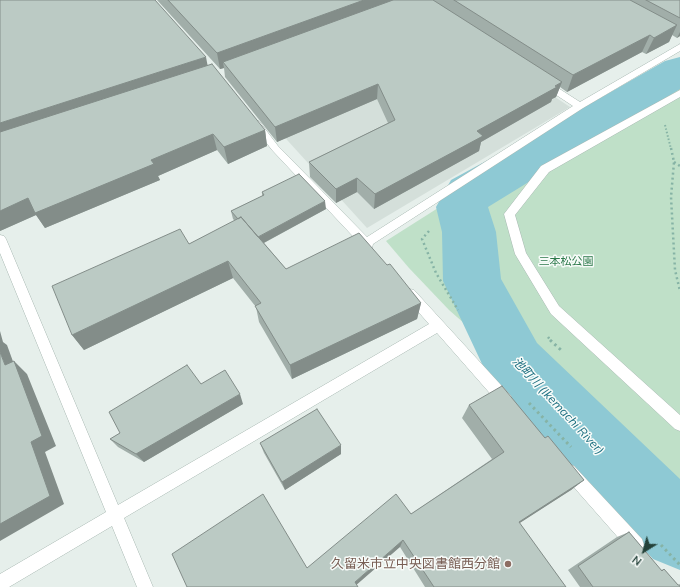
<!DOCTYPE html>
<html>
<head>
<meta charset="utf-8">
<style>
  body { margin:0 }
  #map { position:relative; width:680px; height:587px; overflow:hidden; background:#e6efeb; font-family:Mulish,sans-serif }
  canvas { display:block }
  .north { position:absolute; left:624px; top:531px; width:40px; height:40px; -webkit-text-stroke:3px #f7fbf9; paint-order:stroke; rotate:217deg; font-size:11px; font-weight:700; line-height:16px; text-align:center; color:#24423a }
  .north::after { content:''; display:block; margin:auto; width:14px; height:18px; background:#24423a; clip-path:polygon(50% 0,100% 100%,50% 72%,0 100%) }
</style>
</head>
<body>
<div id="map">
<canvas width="680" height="587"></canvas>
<div class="north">N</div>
</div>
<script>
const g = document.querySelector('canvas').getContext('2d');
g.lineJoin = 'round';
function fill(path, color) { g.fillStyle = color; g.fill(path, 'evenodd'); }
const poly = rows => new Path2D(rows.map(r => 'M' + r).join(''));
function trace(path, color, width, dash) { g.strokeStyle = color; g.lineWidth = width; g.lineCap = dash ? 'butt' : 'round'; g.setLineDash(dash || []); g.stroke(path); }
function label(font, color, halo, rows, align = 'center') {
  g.font = font + ' Mulish,"Noto Sans JP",sans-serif'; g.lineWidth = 3; g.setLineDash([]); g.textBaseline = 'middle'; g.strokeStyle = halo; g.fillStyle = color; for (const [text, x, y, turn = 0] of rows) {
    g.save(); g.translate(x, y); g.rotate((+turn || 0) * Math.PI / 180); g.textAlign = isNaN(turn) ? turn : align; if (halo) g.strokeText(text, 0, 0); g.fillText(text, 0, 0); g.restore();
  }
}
const built = poly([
  [417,5,570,107,367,228,229,76]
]);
const green = poly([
  [665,64,680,73,680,513,449,310,409,268,386,241]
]);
const river = poly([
  [680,57,680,89,488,207,496,232,501,279,537,343,680,479,680,570,653,559,491,383,443,281,442,232,436,207,451,180,558,122,665,61,680,57]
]);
const pathFar2 = poly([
  [665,125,671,149]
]);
const pathFar1 = poly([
  [671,148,674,162,671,197,675,270,680,291],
  [674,162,680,166],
  [429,231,422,239,436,273,458,310],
  [548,337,551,341]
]);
const path = poly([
  [550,340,561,350],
  [529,403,571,447],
  [661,545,680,565]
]);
const street = poly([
  [680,44,680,51,583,108,373,244,372,248,368,249,362,246,272,150,251,123,253,121,259,121,278,146,367,237,573,106,541,85,540,83,541,81,547,81,580,102,680,44],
  [680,90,680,97,549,172,515,215,526,253,559,306,680,415,680,431,675,429,551,314,515,254,504,214,541,166,680,90],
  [0,235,4,236,6,239,118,505,429,324,406,298,404,294,406,290,410,289,414,290,511,396,513,401,511,406,506,407,501,406,437,333,124,518,153,587,137,587,112,526,9,587,0,587,0,574,106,512,0,253,0,235],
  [569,464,574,466,642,539,644,545,642,551,636,553,630,551,564,476,562,471,564,466,569,464]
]);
const wall = poly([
  [0,0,208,65,265,130,267,146,228,164,217,150,158,176,160,180,45,228,36,215,0,231],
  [157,0,680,0,680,36,677,38,672,35,669,42,646,54,642,52,567,92,560,87,556,97,552,99,551,102,481,142,479,151,374,209,357,192,336,203,310,177,309,162,388,123,377,99,277,142,225,77,224,68,220,69],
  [262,192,326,209,264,243,286,269,387,265,421,303,417,319,292,379,259,322,256,307,233,278,84,350,72,335,189,244,235,221,233,219,231,211,262,196],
  [201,384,243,404,144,462,118,447,110,439],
  [469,405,545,438,584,480,571,490,519,523,566,587,425,587,400,547,307,568,411,514,492,459,462,418],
  [260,443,341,454,285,490,264,453],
  [629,532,661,570,664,569,680,587,580,587,568,570,617,537]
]);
const shadedWall = poly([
  [364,0,408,0,223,62,224,68,220,69,217,53],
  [677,25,669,42,646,54,654,38],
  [680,32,680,36,677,38],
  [650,35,642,52,567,92,573,75],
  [206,57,209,73,0,142,0,123],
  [562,82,556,97,552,99,551,102,481,142,479,151,374,209,375,194,477,131],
  [378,84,377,99,277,142,275,127],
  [265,130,267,146,228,164,224,147],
  [213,134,217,150,158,176,160,180,45,228,36,215,0,231,0,211,28,198,151,160],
  [357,178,357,192,336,203,336,189],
  [325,201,326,209,256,247,255,239],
  [228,261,233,278,84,350,72,335],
  [421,303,417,319,292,379,290,365],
  [0,331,3,342,7,345,19,378,5,365,0,352],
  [14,361,27,374,56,446,45,452,64,504,0,541,0,524],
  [240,394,243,404,144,462,136,454],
  [341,445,341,454,285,490,282,482],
  [584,480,571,490,509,530,519,522],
  [403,540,400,547,354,587,355,582]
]);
const building = poly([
  [0,0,155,0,206,57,0,123,0,0],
  [168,0,364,0,217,53,168,0],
  [393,0,433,0,562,82,555,86,557,87,477,131,483,136,375,194,357,178,336,189,309,162,395,120,378,84,275,127,223,62,393,0],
  [454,0,630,0,677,25,654,38,650,35,573,75,454,0],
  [646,0,680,0,680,18,646,0],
  [212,64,265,130,224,147,213,134,151,160,154,164,35,213,28,198,0,211,0,132,212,64],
  [299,174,325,201,258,237,241,217,238,219,231,211,264,195,262,192,299,174],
  [241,217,286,269,359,233,387,265,390,264,421,303,290,365,255,306,261,303,228,261,72,335,52,286,180,229,189,244,241,217],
  [0,352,5,365,14,361,42,436,31,442,50,496,0,524,0,352],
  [187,365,201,384,225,370,240,394,136,454,110,439,120,433,109,412,187,365],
  [502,386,545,438,548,436,584,480,519,522,566,587,434,587,403,540,355,582,358,587,187,587,172,554,263,494,307,568,396,494,411,514,504,452,469,405,502,386],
  [317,409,341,445,282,482,260,443,317,409],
  [629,532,662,571,664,569,678,585,680,585,680,587,593,587,578,566,629,532]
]);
const markers = [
  [508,564,4,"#8d6e63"]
];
const parkNames = [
  ["三本松公園",566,262]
];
const waterNames = [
  ["池町川 (Ikemachi River)",558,406,47]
];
const nearEducationnames = [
  ["久留米市立中央図書館西分館",500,564]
];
fill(built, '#d4dfda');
fill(green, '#bfe0c8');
fill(river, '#8ec9d4');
trace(street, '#a8b8b2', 1);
trace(pathFar2, '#86b3a5', 2, [1.5, 2]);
trace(pathFar1, '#86b3a5', 2.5, [2, 3]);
trace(path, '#86b3a5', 3, [2.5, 3.5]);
fill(street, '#fff');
fill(wall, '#a1aea9');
fill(shadedWall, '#838d89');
fill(building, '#bbcac4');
trace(building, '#838d89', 1);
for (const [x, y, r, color] of markers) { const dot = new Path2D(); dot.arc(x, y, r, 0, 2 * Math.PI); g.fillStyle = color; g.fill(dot); trace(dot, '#f7fbf9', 1.5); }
label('11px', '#2d7a4b', '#f7fbf9', parkNames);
label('italic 12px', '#1c6f80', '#f7fbf9', waterNames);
label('13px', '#785e54', '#f7fbf9', nearEducationnames, 'right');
</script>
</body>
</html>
